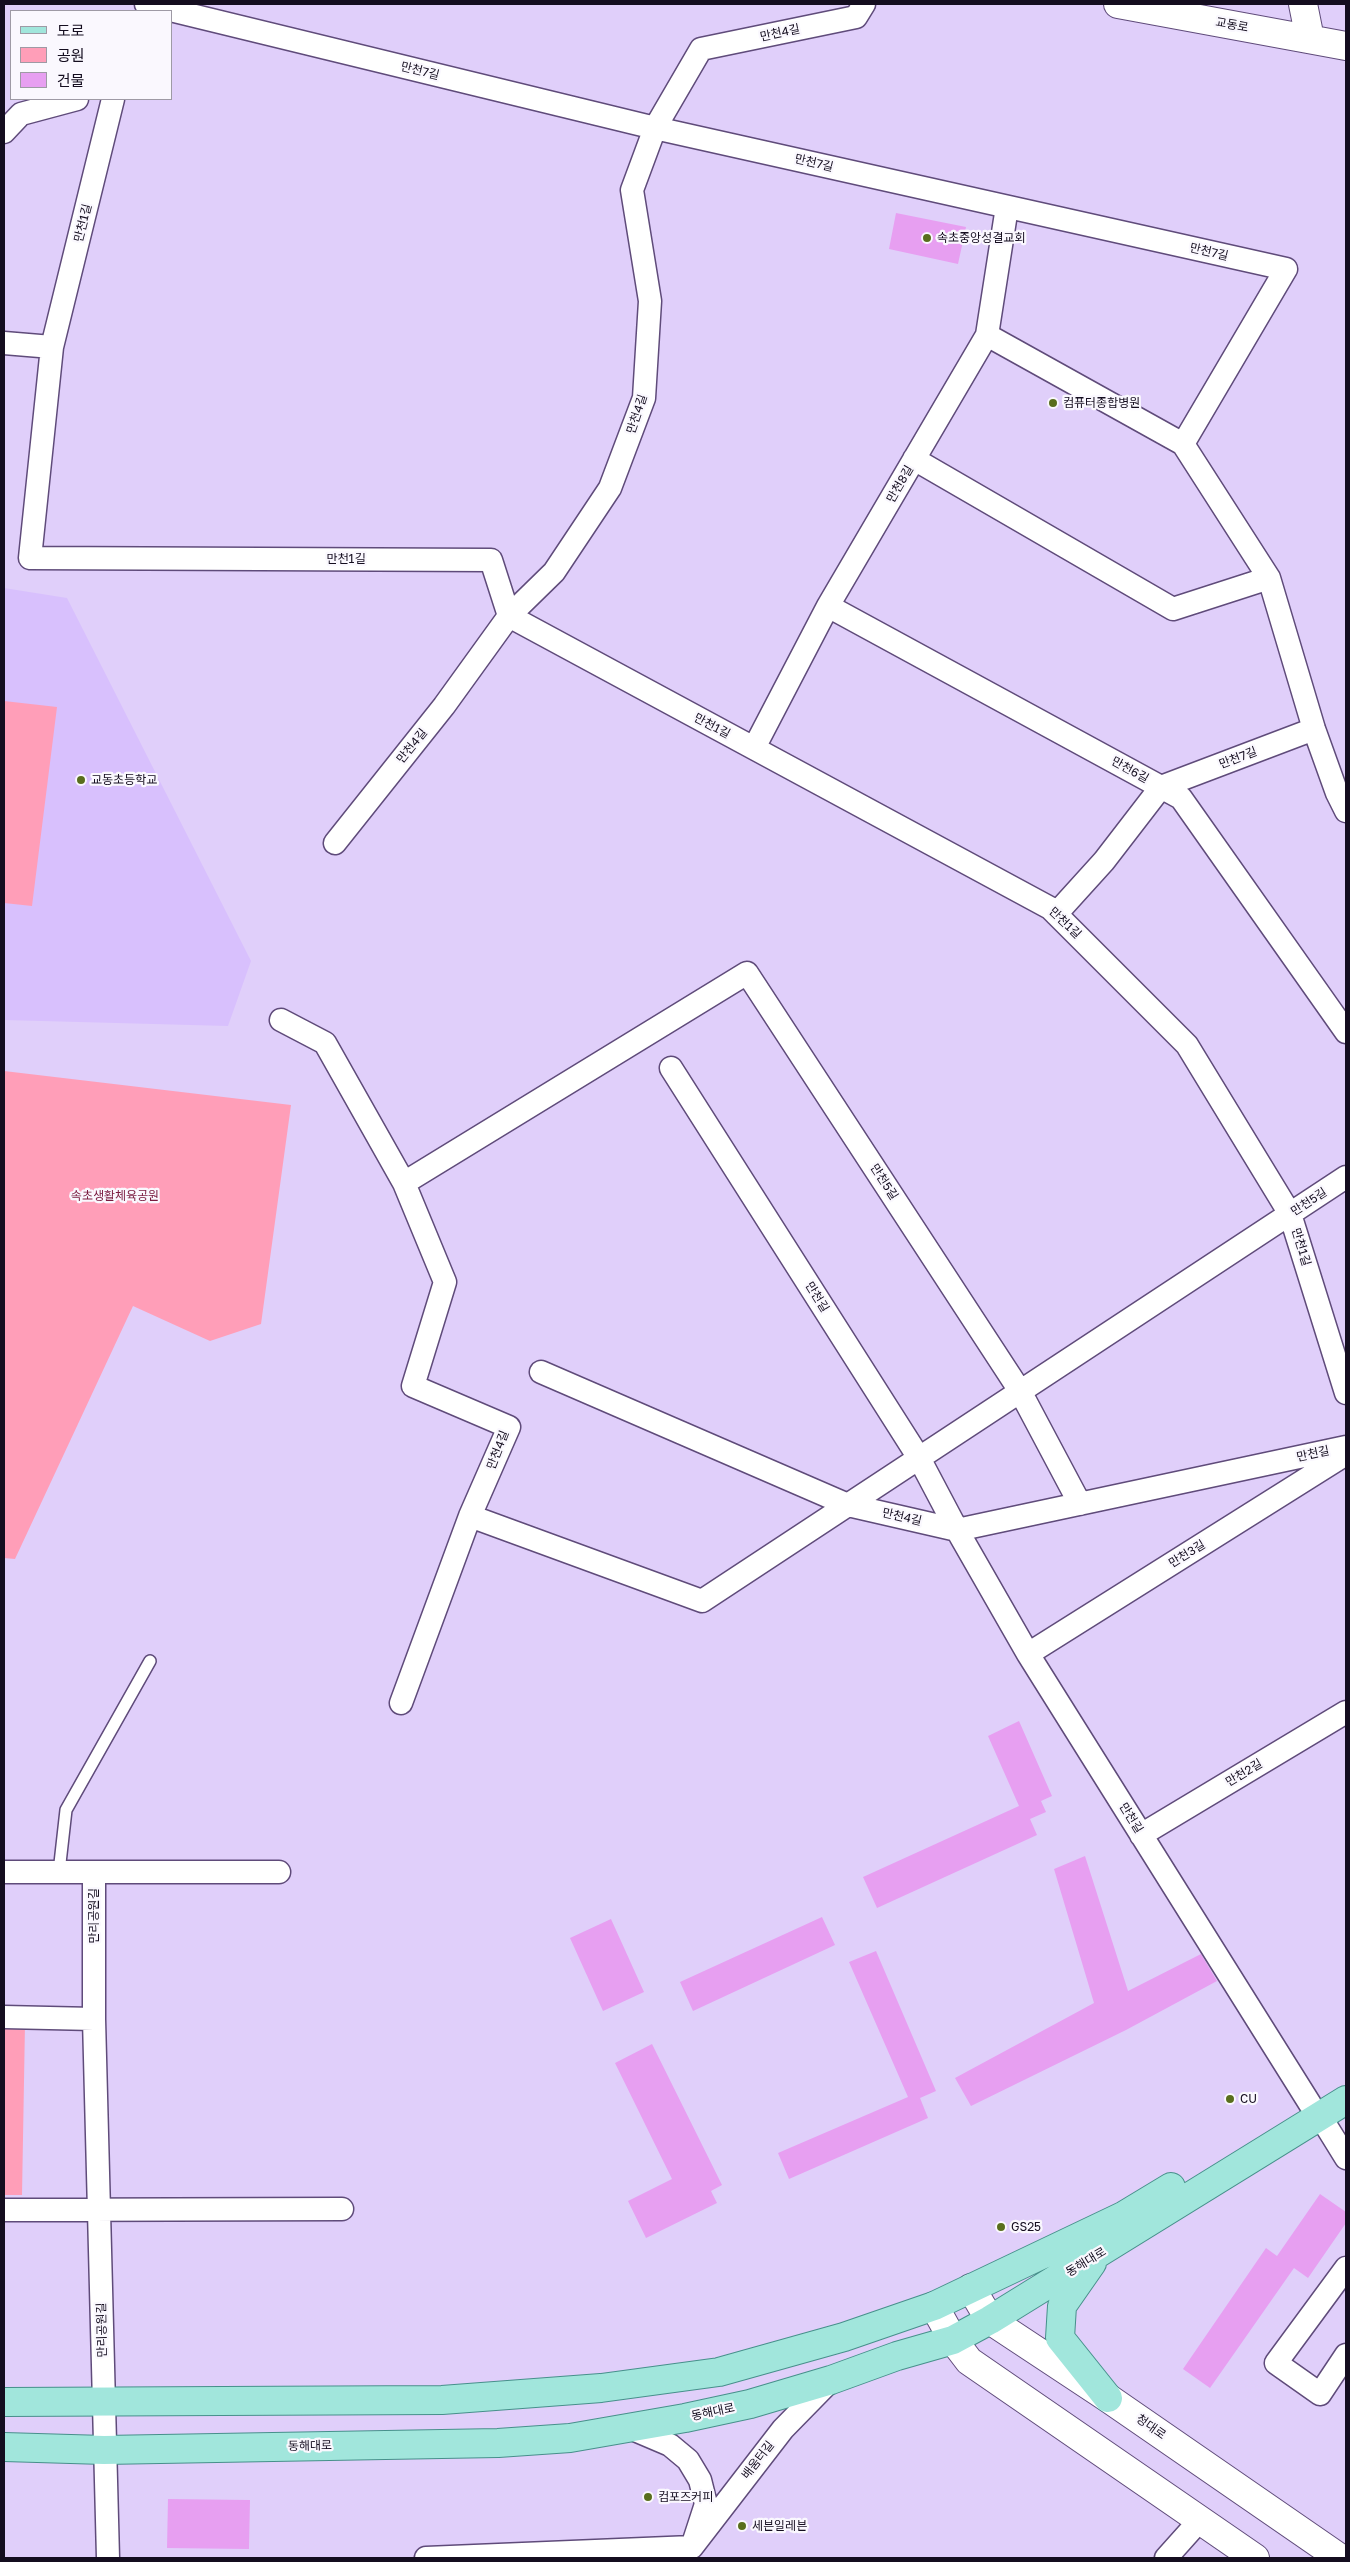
<!DOCTYPE html>
<html>
<head>
<meta charset="utf-8">
<style>
  body { margin:0 }
  #map { position:relative; width:1350px; height:2562px; overflow:hidden; background:#e0cffa; font-family:"Golos Text","Noto Sans KR",sans-serif }
  canvas { display:block }
  .frame { position:absolute; inset:0; border:5px solid #140d1f; pointer-events:none }
  .legend { position:absolute; left:10px; top:10px; width:162px; height:90px; box-sizing:border-box; background:#faf8fe; border:1px solid #9e9aa5; margin:0; padding:6px 9px; list-style:none; font-size:15px; color:#140d1f }
  .legend li { display:flex; align-items:center; gap:10px; height:25px }
  .legend b { width:25px; border:1px solid #9e9aa5 }
</style>
</head>
<body>
<div id="map">
<canvas width="1350" height="2562"></canvas>
<div class="frame"></div>
<ul class="legend">
<li><b style="height:6px;background:#a1e6dc"></b>도로</li>
<li><b style="height:14px;background:#ff9eb8"></b>공원</li>
<li><b style="height:14px;background:#e79ff1"></b>건물</li>
</ul>
</div>
<script>
const g = document.querySelector('canvas').getContext('2d');
g.lineJoin = 'round';
function fill(path, color) { g.fillStyle = color; g.fill(path, 'evenodd'); }
const poly = rows => new Path2D(rows.map(r => 'M' + r).join(''));
function trace(path, color, width, dash) { g.strokeStyle = color; g.lineWidth = width; g.lineCap = dash ? 'butt' : 'round'; g.setLineDash(dash || []); g.stroke(path); }
function label(font, color, halo, rows, align = 'center') {
  g.font = font + ' "Golos Text","Noto Sans KR",sans-serif'; g.lineWidth = 4.5; g.setLineDash([]); g.textBaseline = 'middle'; g.strokeStyle = halo; g.fillStyle = color; for (const [text, x, y, turn = 0] of rows) {
    g.save(); g.translate(x, y); g.rotate((+turn || 0) * Math.PI / 180); g.textAlign = isNaN(turn) ? turn : align; if (halo) g.strokeText(text, 0, 0); g.fillText(text, 0, 0); g.restore();
  }
}
const built = poly([
  [4,588,67,598,251,961,228,1026,4,1020]
]);
const green = poly([
  [4,701,57,707,32,906,4,903],
  [4,1071,291,1105,261,1324,210,1341,133,1306,15,1559,4,1558],
  [25,2024,22,2195,4,2195,4,2025]
]);
const building = poly([
  [896,213,966,227,958,264,889,249],
  [1019,1721,1052,1796,1041,1801,1046,1812,1030,1819,1037,1835,877,1908,863,1877,1019,1806,988,1736],
  [1085,1856,1128,1991,1201,1954,1217,1981,1126,2030,971,2106,955,2078,1094,2003,1054,1869],
  [822,1917,835,1945,693,2011,680,1982],
  [611,1919,644,1992,603,2011,570,1938],
  [876,1951,936,2091,920,2098,928,2118,789,2179,778,2153,908,2097,849,1962],
  [652,2044,722,2185,711,2191,717,2203,646,2238,628,2201,672,2179,615,2063],
  [1320,2194,1346,2212,1346,2223,1308,2278,1294,2268,1210,2388,1183,2369,1266,2248,1277,2256],
  [168,2499,250,2500,249,2549,167,2548]
]);
const service = poly([
  [59,1872,66,1810,150,1661]
]);
const minor = poly([
  [146,4,655,128,1286,269,1183,444,1269,578,1314,729,1337,793,1346,811],
  [113,99,52,347,30,558,491,560,509,616,1050,908,1187,1045,1290,1214,1346,1393],
  [4,132,21,114,77,99],
  [987,335,1183,444],
  [4,343,52,347],
  [914,459,1173,609,1269,578],
  [828,606,1181,798,1346,1032],
  [754,748,828,606,987,335,1007,207],
  [335,843,444,706,509,616,554,572,610,488,644,398,650,301,632,190,655,128,701,49,856,17,864,4],
  [1056,914,1104,861,1161,787,1314,729],
  [281,1020,325,1043,404,1183,445,1282,413,1386,509,1427,470,1516,401,1703],
  [671,1068,919,1458,957,1530,1028,1654,1310,2104],
  [404,1183,747,973,1020,1391,1080,1504],
  [541,1372,848,1505,957,1530,1346,1447],
  [470,1516,702,1601,1346,1177],
  [1028,1654,1346,1454],
  [1141,1835,1346,1712],
  [4,1872,279,1872],
  [94,1872,94,2019,108,2558],
  [4,2017,94,2019],
  [1320,2116,1346,2158],
  [4,2210,342,2209],
  [1346,2268,1276,2363,1320,2394,1346,2355],
  [630,2428,670,2445,688,2460,700,2480,706,2504,692,2547,783,2429,831,2380],
  [426,2558,692,2547],
  [1166,2558,1200,2520]
]);
const tertiary = poly([
  [1118,4,1346,46],
  [1303,4,1310,39],
  [971,2288,990,2320,1108,2398,1340,2558],
  [934,2306,953,2340,969,2361,1255,2558]
]);
const primary = poly([
  [1092,2263,1062,2306,1060,2338,1108,2398],
  [4,2402,442,2400,601,2388,719,2372,844,2337,934,2306,1123,2216,1171,2187],
  [4,2447,104,2450,498,2443,570,2438,685,2418,750,2404,831,2380,897,2356,953,2340,990,2320,1346,2100]
]);
const markers = [
  [927,238,5,"#596e1d"],
  [1053,403,5,"#596e1d"],
  [81,780,5,"#596e1d"],
  [1230,2099,5,"#596e1d"],
  [1001,2227,5,"#596e1d"],
  [648,2497,5,"#596e1d"],
  [742,2526,5,"#596e1d"]
];
const streetNames = [
  ["교동로",1232,25,10],
  ["만천4길",780,33,-12],
  ["만천7길",420,71,14],
  ["만천7길",814,163,13],
  ["만천1길",83,223,-76],
  ["만천7길",1209,252,13],
  ["만천4길",637,414,-72],
  ["만천8길",900,484,-60],
  ["만천1길",346,559],
  ["만천1길",712,726,28],
  ["만천4길",412,746,-51],
  ["만천7길",1238,758,-21],
  ["만천6길",1130,770,29],
  ["만천1길",1065,923,44],
  ["만천5길",884,1182,57],
  ["만천5길",1309,1202,-33],
  ["만천1길",1301,1247,73],
  ["만천길",817,1297,58],
  ["만천4길",498,1450,-69],
  ["만천길",1313,1454,-12],
  ["만천4길",902,1517,13],
  ["만천3길",1187,1554,-32],
  ["만천2길",1244,1773,-31],
  ["만천길",1131,1818,58],
  ["만리공원길",94,1916,-90],
  ["동해대로",1086,2262,-31],
  ["만리공원길",102,2330,-91],
  ["동해대로",713,2412,-12],
  ["청대로",1151,2427,35],
  ["동해대로",310,2446,-1],
  ["배움터길",758,2460,-52]
];
const poiNames = [
  ["속초중앙성결교회",937,238],
  ["컴퓨터종합병원",1063,403],
  ["교동초등학교",91,780],
  ["CU",1240,2099],
  ["GS25",1011,2227],
  ["컴포즈커피",658,2497],
  ["세븐일레븐",752,2526]
];
const parkNames = [
  ["속초생활체육공원",115,1196]
];
fill(built, '#d8c0fd');
fill(green, '#ff9eb8');
fill(building, '#e79ff1');
trace(service, '#5f4b7a', 14);
trace(minor, '#5f4b7a', 25);
trace(tertiary, '#5f4b7a', 30);
trace(primary, '#47908b', 30);
trace(service, '#fff', 11);
trace(minor, '#fff', 22);
trace(tertiary, '#fff', 28);
trace(primary, '#a1e6dc', 28);
for (const [x, y, r, color] of markers) { const dot = new Path2D(); dot.arc(x, y, r, 0, 2 * Math.PI); g.fillStyle = color; g.fill(dot); trace(dot, '#faf8fe', 2); }
label('12px', '#140d1f', '#faf8fe', streetNames);
label('12px', '#140d1f', '#faf8fe', poiNames, 'left');
label('12px', '#79193e', '#faf8fe', parkNames);
</script>
</body>
</html>
